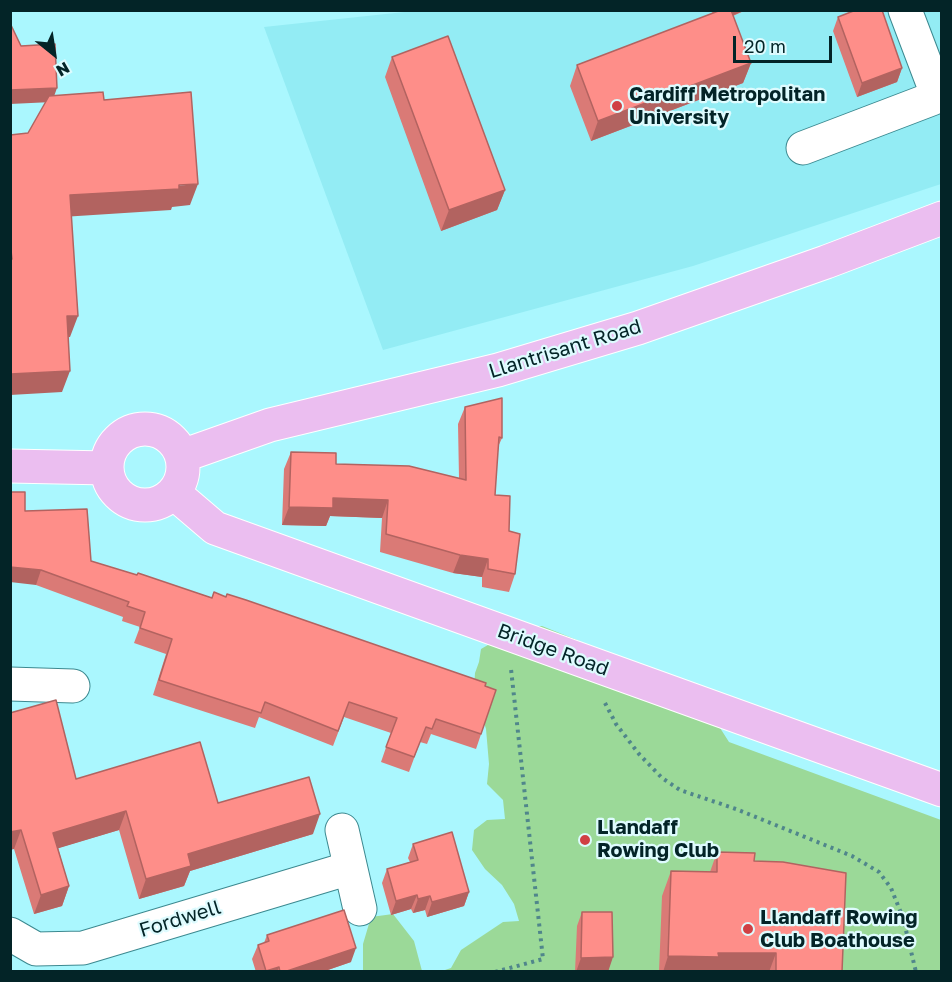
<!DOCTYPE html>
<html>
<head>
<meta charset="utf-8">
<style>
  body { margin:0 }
  #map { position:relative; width:952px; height:982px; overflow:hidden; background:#aaf7fe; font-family:"Golos Text",sans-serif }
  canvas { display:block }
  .frame { position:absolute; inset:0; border:12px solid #032427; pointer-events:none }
  .north { position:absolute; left:24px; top:24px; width:60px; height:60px; -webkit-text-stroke:4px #defbfe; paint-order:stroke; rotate:150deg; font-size:16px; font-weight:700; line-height:24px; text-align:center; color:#032427 }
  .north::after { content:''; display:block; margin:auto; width:21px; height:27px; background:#032427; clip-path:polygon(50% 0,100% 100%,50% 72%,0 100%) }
  .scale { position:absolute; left:733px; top:36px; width:99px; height:27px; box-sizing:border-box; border:3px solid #032427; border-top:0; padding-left:8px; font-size:18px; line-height:21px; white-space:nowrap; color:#032427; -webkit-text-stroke:4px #defbfe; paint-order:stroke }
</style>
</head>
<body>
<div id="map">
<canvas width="952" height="982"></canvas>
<div class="frame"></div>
<div class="north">N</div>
<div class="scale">20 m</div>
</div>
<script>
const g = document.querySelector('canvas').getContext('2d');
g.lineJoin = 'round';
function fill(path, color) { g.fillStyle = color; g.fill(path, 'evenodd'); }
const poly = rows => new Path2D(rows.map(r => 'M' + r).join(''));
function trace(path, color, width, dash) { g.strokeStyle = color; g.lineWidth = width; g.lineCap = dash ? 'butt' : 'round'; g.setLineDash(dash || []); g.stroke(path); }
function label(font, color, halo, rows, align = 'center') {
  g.font = font + ' "Golos Text",sans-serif'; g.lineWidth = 4.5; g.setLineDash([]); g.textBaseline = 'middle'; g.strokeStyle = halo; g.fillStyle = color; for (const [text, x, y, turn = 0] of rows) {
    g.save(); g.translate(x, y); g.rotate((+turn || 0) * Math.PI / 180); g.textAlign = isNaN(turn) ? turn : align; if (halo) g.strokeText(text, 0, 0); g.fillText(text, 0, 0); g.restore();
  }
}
const built = poly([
  [423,10,941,11,941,184,693,266,383,350,264,27]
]);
const green = poly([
  [542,626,577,640,715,720,729,742,941,820,941,971,439,972,451,968,461,950,503,922,519,921,514,904,502,885,485,869,472,850,474,830,487,820,505,819,503,800,487,784,489,764,486,729,474,689,475,673,479,662,481,649,517,628],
  [393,914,414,941,422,971,363,972,363,944,371,917]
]);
const path = poly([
  [605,703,616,724,639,754,662,778,680,790,736,809,852,856,879,872,891,888,903,918,916,972],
  [495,972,543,959,511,669]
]);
const minor = poly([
  [905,10,938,97],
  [803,148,942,95],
  [10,684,73,686],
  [342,830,360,909],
  [10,934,36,949,83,948,350,868]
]);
const major = poly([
  '107 467a38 38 0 1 1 76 0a38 38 0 1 1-76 0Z',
  [182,456,270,425,498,370,638,328,826,262,942,218],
  [10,466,107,468],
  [174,493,215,528,942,790]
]);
const wall = poly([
  [711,10,746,10,733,16,751,63,743,83,591,141,570,86,577,65,713,14],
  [838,17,902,68,897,82,857,97,833,31],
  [392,57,505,190,497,210,441,231,385,77],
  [465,407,502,438,498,447,495,495,509,531,515,574,509,592,482,587,482,577,453,573,380,552,382,518,330,516,326,526,282,525,284,469,291,452,336,464,459,478,458,424],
  [25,511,91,561,212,598,226,597,496,690,476,749,431,734,427,744,420,742,409,772,381,762,391,733,344,717,333,746,259,717,255,728,153,695,166,654,134,643,140,627,122,621,123,617,36,585],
  [10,713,76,779,218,803,313,834,190,871,184,886,139,899,119,830,58,848,69,886,62,906,34,914,14,849],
  [413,844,469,892,464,906,427,917,425,910,413,913,411,909,391,915,382,883,387,869,410,862,408,858],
  [717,852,754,861,842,972,659,972,662,896,671,871,710,872],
  [582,912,608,972,575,972,577,926],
  [267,935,351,962,322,972,256,972,252,959,258,945,264,943]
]);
const shadedWall = poly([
  [720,10,746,10,716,22],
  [751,63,743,83,591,141,598,121],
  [902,68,897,82,857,97,862,83],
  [57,88,52,102,10,104,10,90],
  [198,184,190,205,172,207,171,210,62,217,70,195],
  [505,190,497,210,441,231,449,210],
  [67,316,78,316,70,337,59,338],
  [70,371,62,392,10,395,10,374],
  [333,498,388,500,382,518,330,516,326,526,282,525,289,507],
  [460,555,488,559,482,577,453,573],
  [10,567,41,570,36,585,10,582],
  [126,811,119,830,46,852,53,833],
  [320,814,313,834,190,871,184,886,139,899,146,879,188,854],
  [21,830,14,849,10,850,10,832],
  [69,886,62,906,34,914,41,895],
  [469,892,464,906,427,917,432,902],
  [417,895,411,909,391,915,396,901],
  [430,896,425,910,413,913,418,899],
  [356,948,351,962,322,972,284,972],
  [718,953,776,953,769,972,663,972,668,956],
  [613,957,608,972,576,972,581,958],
  [279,967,277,972,266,972,266,971]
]);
const building = poly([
  [721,10,731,10,751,63,598,121,577,65,721,10],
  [856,10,882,10,902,68,862,83,838,17,856,10],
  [10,23,21,46,55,44,57,88,10,90,10,23],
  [448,36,505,190,449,210,392,57,448,36],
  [103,92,104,100,191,92,198,184,179,185,179,189,70,195,78,316,67,316,70,371,10,374,10,260,12,259,10,242,10,135,28,133,49,96,103,92],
  [502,398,502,438,499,437,495,495,510,496,509,531,520,534,515,574,488,569,488,559,460,555,386,534,388,500,333,498,333,508,289,507,291,452,336,453,336,464,409,466,466,480,465,407,502,398],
  [10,492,25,492,25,511,87,509,91,561,137,575,138,573,212,598,214,592,226,597,227,594,246,600,486,683,485,686,496,690,481,734,436,719,432,729,426,727,414,757,386,747,397,718,349,702,338,731,265,702,261,713,159,680,172,639,140,628,145,612,127,606,129,602,41,570,10,567,10,492],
  [56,700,76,779,200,742,218,803,309,777,320,814,188,854,191,866,146,879,126,811,53,833,69,886,41,895,21,830,10,832,10,713,56,700],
  [452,832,469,892,432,902,430,896,418,899,417,895,396,901,387,869,418,860,413,844,452,832],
  [717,852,755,853,754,861,783,862,846,873,842,972,776,971,776,953,718,953,719,957,668,956,671,871,717,872,717,852],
  [344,910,356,948,284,972,280,972,279,967,266,971,258,945,269,941,267,935,344,910],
  [582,912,612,912,613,957,581,958,582,912]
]);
const markers = [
  [617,106,6,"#d04044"],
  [585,840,6,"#d04044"],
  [748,929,6,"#d04044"]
];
const poiNames = [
  ["Cardiff Metropolitan",629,95],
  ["University",629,118],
  ["Llandaff",597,828],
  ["Rowing Club",597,851],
  ["Llandaff Rowing",760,918],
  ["Club Boathouse",760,941]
];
const streetNames = [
  ["Llantrisant Road",565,349,-17],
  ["Bridge Road",553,650,20],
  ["Fordwell",180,919,-17]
];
fill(built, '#93ecf4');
fill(green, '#9bd998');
trace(minor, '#3c8990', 35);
trace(major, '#fff', 35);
trace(path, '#50868b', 4, [3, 4.5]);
trace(minor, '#fff', 33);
trace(major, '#ebbef0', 33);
fill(wall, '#da7a76');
fill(shadedWall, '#b26360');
fill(building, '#fe8e89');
trace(building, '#b26360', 1.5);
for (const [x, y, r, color] of markers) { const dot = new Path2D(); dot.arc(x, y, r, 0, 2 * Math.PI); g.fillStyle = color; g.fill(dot); trace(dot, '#defbfe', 2); }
label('bold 20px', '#032427', '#defbfe', poiNames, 'left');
label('20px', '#032427', '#defbfe', streetNames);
</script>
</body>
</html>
